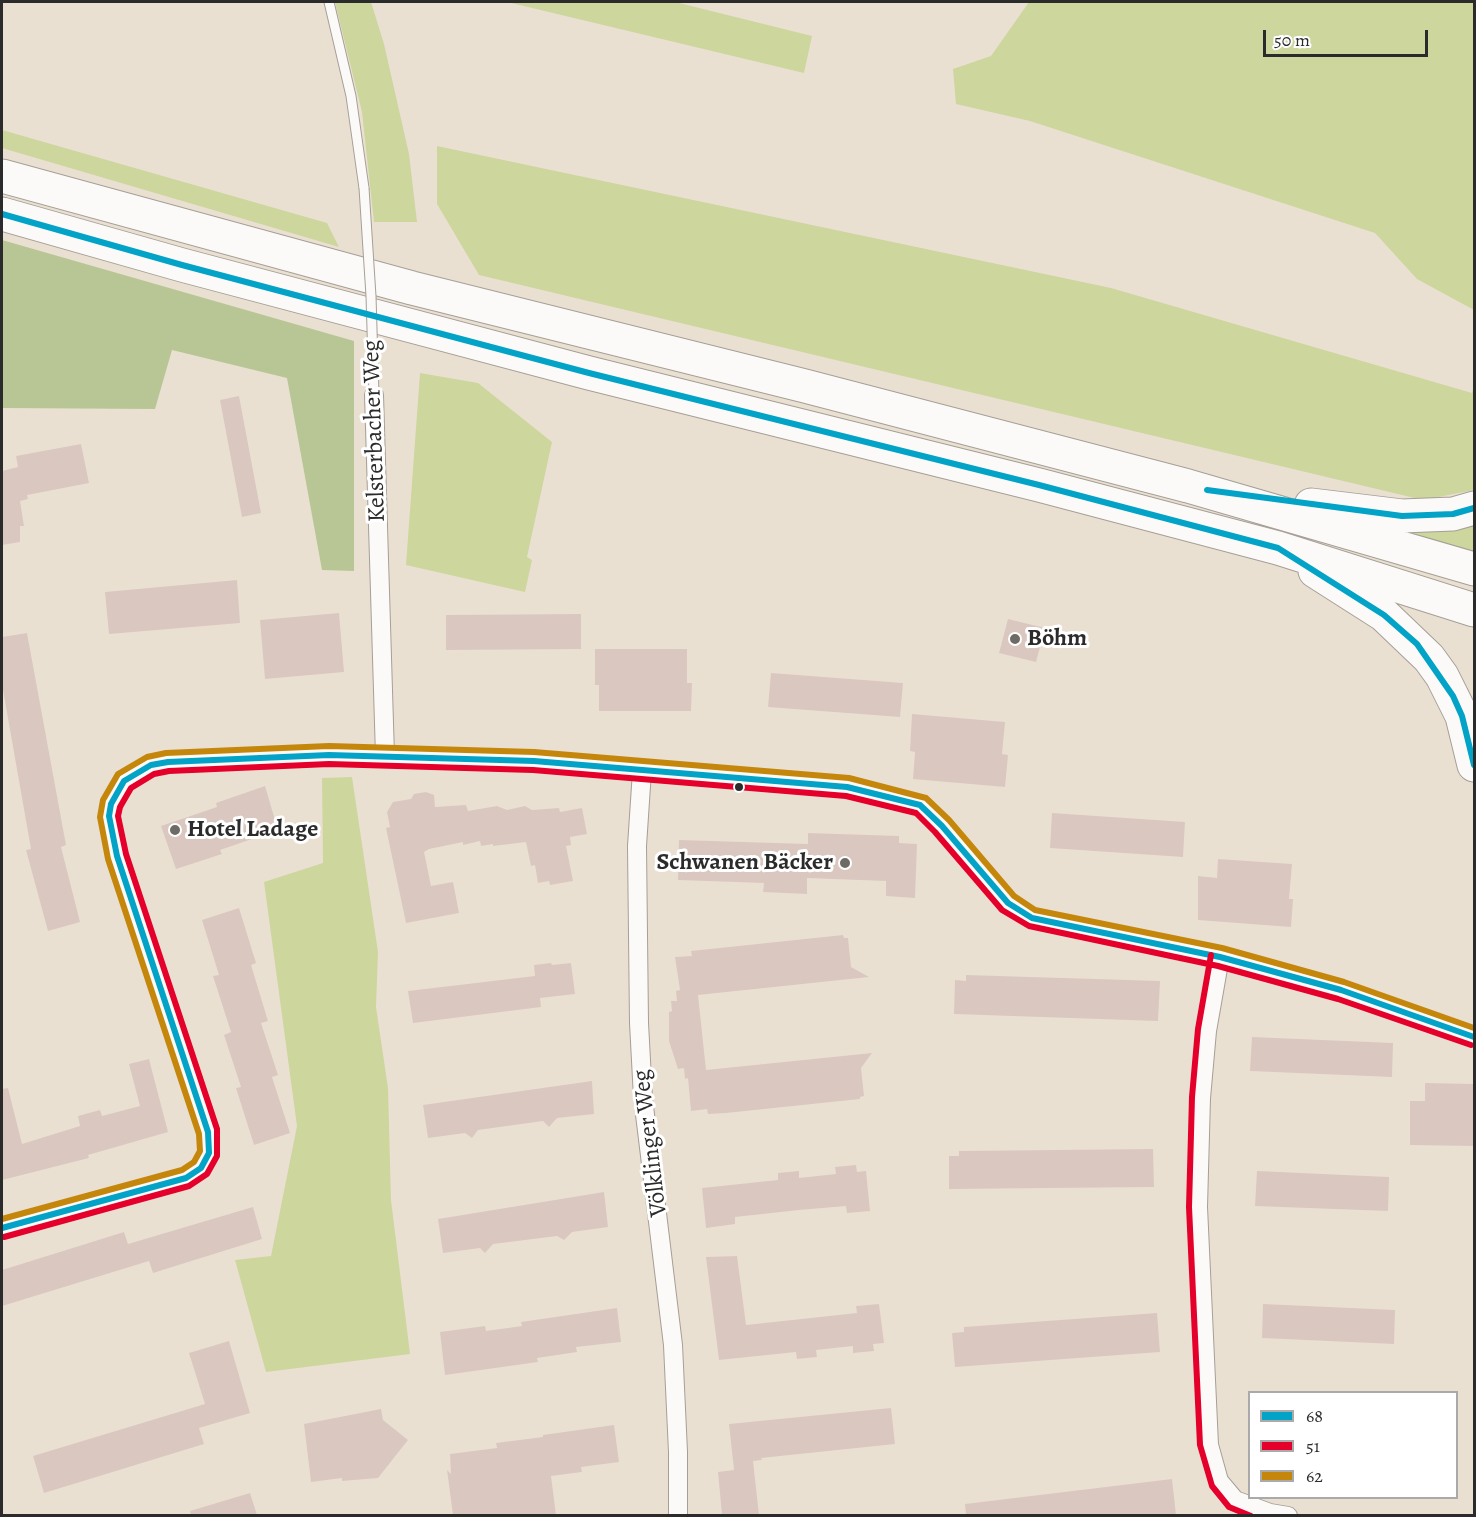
<!DOCTYPE html>
<html>
<head>
<meta charset="utf-8">
<style>
  body { margin:0 }
  #map { position:relative; width:1476px; height:1517px; overflow:hidden; background:#eae0d2; font-family:Alegreya,serif }
  canvas { display:block }
  .frame { position:absolute; inset:0; border:3px solid #2b2b2b; pointer-events:none }
  .legend { position:absolute; left:1248px; top:1391px; width:210px; height:108px; box-sizing:border-box; background:#fff; border:2px solid #aaa; margin:0; padding:8px 10px; list-style:none; font-size:18px; color:#2b2b2b }
  .legend li { display:flex; align-items:center; gap:12px; height:30px }
  .legend b { width:30px; border:2px solid #aaa }
  .scale { position:absolute; left:1263px; top:30px; width:165px; height:27px; box-sizing:border-box; border:3px solid #2b2b2b; border-top:0; padding-left:8px; font-size:18px; line-height:21px; white-space:nowrap; color:#2b2b2b; -webkit-text-stroke:4px #fff; paint-order:stroke }
</style>
</head>
<body>
<div id="map">
<canvas width="1476" height="1517"></canvas>
<div class="frame"></div>
<ul class="legend">
<li><b style="height:8px;background:#02a3c6"></b>68</li>
<li><b style="height:8px;background:#e4002b"></b>51</li>
<li><b style="height:8px;background:#c4870b"></b>62</li>
</ul>
<div class="scale">50 m</div>
</div>
<script>
const g = document.querySelector('canvas').getContext('2d');
g.lineJoin = 'round';
function fill(path, color) { g.fillStyle = color; g.fill(path, 'evenodd'); }
const poly = rows => new Path2D(rows.map(r => 'M' + r).join(''));
function trace(path, color, width, dash) { g.strokeStyle = color; g.lineWidth = width; g.lineCap = dash ? 'butt' : 'round'; g.setLineDash(dash || []); g.stroke(path); }
function label(font, color, halo, rows, align = 'center') {
  g.font = font + ' Alegreya,serif'; g.lineWidth = 6; g.setLineDash([]); g.textBaseline = 'middle'; g.strokeStyle = halo; g.fillStyle = color; for (const [text, x, y, turn = 0] of rows) {
    g.save(); g.translate(x, y); g.rotate((+turn || 0) * Math.PI / 180); g.textAlign = isNaN(turn) ? turn : align; if (halo) g.strokeText(text, 0, 0); g.fillText(text, 0, 0); g.restore();
  }
}
const green = poly([
  [335,2,371,2,384,44,409,154,417,222,374,222,362,112],
  [507,2,675,2,812,36,804,73],
  [1029,2,1474,2,1474,310,1417,279,1375,233,1030,121,956,104,953,69,991,56],
  [2,130,327,223,339,247,2,148],
  [437,146,1111,288,1472,393,1474,386,1474,490,1423,500,479,275,437,204],
  [420,373,478,383,552,442,527,557,532,560,525,592,406,565],
  [1474,517,1474,554,1399,528],
  [352,777,378,952,376,1007,388,1088,391,1200,410,1354,266,1372,235,1260,271,1256,297,1126,264,882,323,863,322,778]
]);
const forest = poly([
  [2,240,354,341,354,571,322,570,287,378,172,350,155,409,2,408]
]);
const building = poly([
  [239,396,261,513,242,517,220,400],
  [81,444,89,483,27,495,28,499,20,501,24,526,20,526,20,542,2,545,2,471,18,467,16,456],
  [237,580,240,623,109,634,105,592],
  [339,613,344,672,265,679,260,620],
  [581,614,581,649,446,650,446,615],
  [1008,619,1045,628,1036,662,999,653],
  [27,633,66,845,61,847,80,922,48,931,26,850,31,849,2,684,2,637],
  [595,649,687,649,687,683,692,683,691,711,599,711,599,685,595,685],
  [771,673,903,683,900,717,768,707],
  [912,714,1005,722,1002,754,1008,755,1005,787,913,779,915,752,910,751],
  [265,786,278,830,220,850,222,854,176,869,161,826,217,807,216,803],
  [426,792,434,795,435,807,466,805,468,811,497,806,507,810,525,806,532,810,559,808,560,812,582,808,587,834,570,837,571,845,566,846,573,881,550,885,549,881,538,883,535,865,531,866,526,842,493,846,493,844,481,846,480,841,463,845,463,842,429,849,424,852,431,886,453,882,459,913,406,923,386,828,390,827,387,812,393,802,411,799,414,794],
  [1052,813,1185,822,1183,857,1050,848],
  [808,833,899,836,899,843,917,844,915,898,886,896,886,881,807,878,807,894,763,892,764,883,678,880,679,840,808,844],
  [1218,859,1292,864,1289,899,1293,899,1291,927,1198,920,1198,876,1217,878],
  [239,908,256,963,251,965,268,1021,261,1023,278,1075,272,1077,290,1133,254,1145,236,1088,241,1087,224,1035,231,1032,213,976,219,975,202,920],
  [843,935,844,938,848,938,851,967,869,977,698,995,706,1070,872,1053,861,1068,864,1096,860,1097,860,1099,726,1113,708,1114,707,1109,691,1111,688,1078,685,1079,684,1068,678,1069,669,1041,669,1012,672,1011,671,1001,677,1001,676,991,680,990,675,957,692,956,691,951],
  [551,963,552,965,571,963,575,994,540,998,541,1007,413,1023,408,991,535,976,534,965],
  [966,975,1160,981,1158,1021,954,1014,955,980,966,981],
  [1252,1037,1393,1043,1392,1077,1250,1071],
  [149,1059,168,1132,88,1155,89,1158,2,1180,2,1089,8,1088,22,1144,80,1126,78,1116,100,1110,102,1116,140,1106,129,1064],
  [592,1081,594,1114,557,1118,549,1127,543,1121,478,1130,472,1138,465,1133,428,1138,423,1105],
  [1425,1083,1474,1084,1474,1146,1410,1145,1410,1101,1425,1101],
  [1153,1149,1154,1187,949,1189,949,1156,959,1156,959,1151],
  [856,1165,857,1172,866,1171,870,1211,847,1213,846,1206,799,1210,735,1217,735,1224,706,1228,702,1188,778,1180,778,1173,799,1171,799,1178,836,1174,835,1167],
  [1257,1171,1389,1177,1388,1211,1255,1206],
  [604,1192,608,1227,572,1232,564,1240,557,1236,493,1244,485,1253,480,1248,443,1253,438,1219],
  [253,1207,262,1239,153,1273,149,1261,2,1306,2,1270,124,1232,128,1244],
  [737,1256,746,1325,857,1313,856,1306,879,1304,884,1343,873,1344,874,1351,853,1353,853,1346,816,1350,817,1357,797,1359,796,1352,719,1360,706,1257],
  [1263,1304,1395,1310,1394,1344,1262,1338],
  [617,1308,621,1342,576,1347,577,1352,537,1358,538,1362,445,1375,440,1332,485,1326,486,1331,522,1326,521,1322],
  [1157,1313,1160,1352,955,1367,952,1333,964,1332,964,1327],
  [229,1341,250,1413,199,1428,204,1444,44,1493,33,1456,205,1404,189,1353],
  [891,1408,895,1444,761,1458,762,1460,753,1461,759,1515,722,1515,718,1472,734,1470,729,1424],
  [381,1409,383,1420,408,1440,378,1478,342,1481,342,1478,311,1482,304,1424],
  [614,1425,619,1462,581,1467,582,1472,551,1476,556,1515,453,1515,447,1470,451,1474,450,1454,497,1448,496,1443,543,1437,543,1435],
  [1172,1479,1176,1515,966,1515,965,1504],
  [250,1493,257,1515,191,1515,190,1511]
]);
const lane = poly([
  [329,2,351,96,364,188]
]);
const street = poly([
  [374,395,385,756],
  [642,771,637,846,639,1023,643,1098,673,1345,678,1452,678,1516],
  [1220,957,1207,1031,1201,1098,1198,1207,1209,1445,1219,1481,1235,1500,1270,1513,1288,1516],
  [2,1228,186,1178,201,1168,209,1153,208,1132,117,856,109,816,111,804,124,781,151,765,168,762,329,755,534,761,847,787,920,805,942,826,1008,903,1032,918,1220,957,1341,990,1474,1037]
]);
const highway = poly([
  [2,176,412,288,805,386,1188,486,1474,569],
  [2,214,182,265,589,373,1039,485,1278,548,1474,610],
  [1311,505,1402,516,1453,514,1474,508],
  [1315,571,1384,615,1429,658,1442,676,1462,716,1474,765]
]);
const laneBridge = poly([
  [364,188,371,296,374,395]
]);
const bus1 = poly([
  [2,214,182,265,589,373,1039,485,1278,548,1384,615,1417,644,1453,696,1462,716,1474,765],
  [1207,490,1402,516,1453,514,1474,508],
  [2,1228,186,1178,201,1168,209,1153,208,1132,117,856,109,816,111,804,124,781,151,765,168,762,329,755,534,761,847,787,920,805,942,826,1008,903,1032,918,1220,957,1341,990,1474,1037]
]);
const bus2 = poly([
  [1211,955,1198,1029,1192,1097,1189,1207,1200,1445,1212,1486,1229,1507,1251,1516],
  [4,1237,189,1186,207,1174,217,1156,217,1129,126,854,118,816,120,807,131,788,154,774,169,771,329,764,533,770,846,796,916,813,935,832,1002,910,1029,926,1218,966,1338,999,1471,1045]
]);
const bus3 = poly([
  [2,1219,182,1170,194,1162,200,1151,199,1134,108,859,100,817,103,800,118,774,147,757,166,753,329,746,534,752,849,778,926,798,949,820,1014,896,1035,910,1222,948,1344,982,1474,1028]
]);
const markers = [
  [1015,639,6,"#6e6a65"],
  [739,787,5,"#2b2b2b"],
  [175,830,6,"#6e6a65"],
  [845,863,6,"#6e6a65"]
];
const streetNames = [
  ["Kelsterbacher Weg",375,431,-92],
  ["Völklinger Weg",651,1143,-97]
];
const poiNames = [
  ["Böhm",1027,639],
  ["Hotel Ladage",187,830],
  ["Schwanen Bäcker",833,863,"right"]
];
fill(green, '#cdd69d');
fill(forest, '#b8c695');
fill(building, '#dac8c0');
trace(lane, '#a59f97', 11);
trace(street, '#a59f97', 20);
trace(highway, '#a59f97', 35);
trace(lane, '#fcfaf8', 9);
trace(street, '#fcfaf8', 18);
trace(highway, '#fcfaf8', 33);
trace(laneBridge, '#a59f97', 11, []);
trace(laneBridge, '#fcfaf8', 9);
trace(bus1, '#02a3c6', 6);
trace(bus2, '#e4002b', 6);
trace(bus3, '#c4870b', 6);
for (const [x, y, r, color] of markers) { const dot = new Path2D(); dot.arc(x, y, r, 0, 2 * Math.PI); g.fillStyle = color; g.fill(dot); trace(dot, '#fff', 2); }
label('24px', '#2b2b2b', '#fff', streetNames);
label('bold 24px', '#2b2b2b', '#fff', poiNames, 'left');
</script>
</body>
</html>
